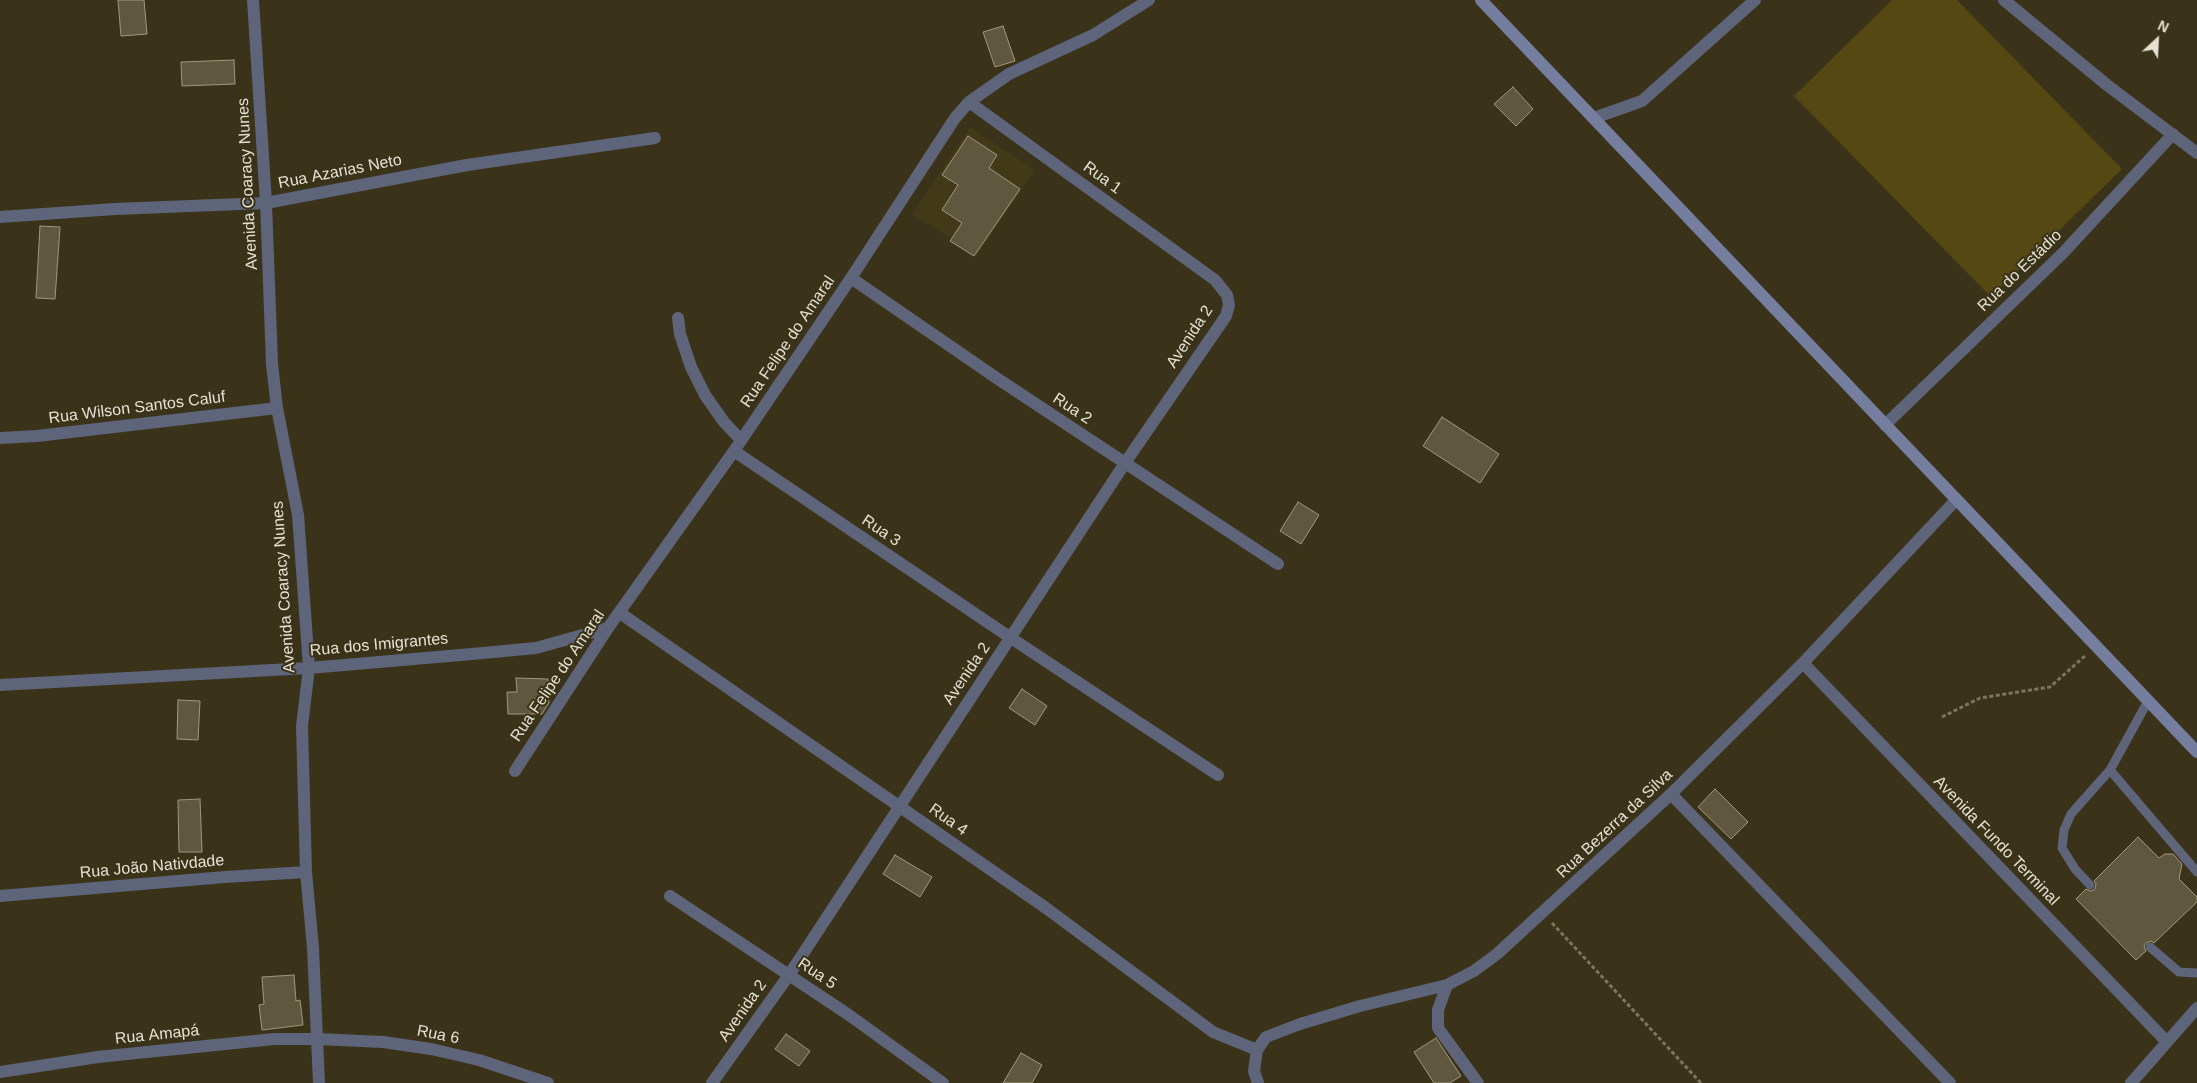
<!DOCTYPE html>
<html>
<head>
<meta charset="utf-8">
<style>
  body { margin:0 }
  #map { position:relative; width:2197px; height:1083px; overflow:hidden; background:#3a331a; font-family:Arial,sans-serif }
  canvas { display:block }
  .north { position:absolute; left:2132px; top:15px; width:50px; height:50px; -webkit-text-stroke:4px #3a331a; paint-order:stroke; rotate:25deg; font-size:14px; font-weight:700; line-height:20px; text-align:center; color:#e5e1d2 }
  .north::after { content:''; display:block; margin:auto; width:18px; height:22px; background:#e5e1d2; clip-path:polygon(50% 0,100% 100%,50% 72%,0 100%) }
</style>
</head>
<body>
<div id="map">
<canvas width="2197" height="1083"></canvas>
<div class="north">N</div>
</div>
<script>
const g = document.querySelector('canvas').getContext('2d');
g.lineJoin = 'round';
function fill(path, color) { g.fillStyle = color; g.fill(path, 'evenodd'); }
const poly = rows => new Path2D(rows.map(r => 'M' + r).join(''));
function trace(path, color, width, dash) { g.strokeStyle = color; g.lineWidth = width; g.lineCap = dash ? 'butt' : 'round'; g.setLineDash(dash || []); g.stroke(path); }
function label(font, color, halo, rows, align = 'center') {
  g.font = font + ' Arial,sans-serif'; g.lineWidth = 4; g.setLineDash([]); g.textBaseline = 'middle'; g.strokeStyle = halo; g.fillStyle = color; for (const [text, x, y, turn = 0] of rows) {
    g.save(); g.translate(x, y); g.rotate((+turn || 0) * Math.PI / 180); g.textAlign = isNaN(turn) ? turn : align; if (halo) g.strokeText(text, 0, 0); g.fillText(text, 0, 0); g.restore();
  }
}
const built = poly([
  [970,127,1035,170,977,255,912,214]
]);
const green = poly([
  [1892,0,1957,0,2122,169,1991,297,1794,96]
]);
const building = poly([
  [118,0,144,0,147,34,121,36,118,0],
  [1003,26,1015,61,995,67,983,32,1003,26],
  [234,60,235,84,182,86,181,62,234,60],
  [1513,87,1533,109,1516,126,1494,104,1513,87],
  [968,136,997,155,989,168,1020,189,974,256,950,241,962,223,942,210,958,185,942,175,968,136],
  [40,226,60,227,55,299,36,298,40,226],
  [1442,417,1499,454,1480,483,1423,446,1442,417],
  [1298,502,1319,515,1301,544,1280,531,1298,502],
  [516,678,548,679,549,703,542,714,508,714,507,692,517,692,516,678],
  [1022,689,1047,706,1035,725,1009,708,1022,689],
  [178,700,200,701,198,740,177,739,178,700],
  [1715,789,1748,822,1731,839,1698,807,1715,789],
  [200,799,202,852,179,852,178,800,200,799],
  [2138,837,2159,858,2165,854,2173,854,2175,856,2182,864,2179,879,2197,897,2197,902,2154,943,2151,941,2146,943,2144,946,2146,951,2136,960,2076,899,2086,889,2091,891,2095,889,2096,884,2094,881,2138,837],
  [895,855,932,877,920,897,883,874,895,855],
  [294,975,296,1001,300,1000,303,1025,262,1030,259,1005,264,1004,262,977,294,975],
  [786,1034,810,1051,799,1066,775,1049,786,1034],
  [1436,1038,1461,1076,1450,1083,1434,1083,1414,1052,1436,1038],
  [1021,1053,1042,1065,1032,1083,1003,1083,1021,1053]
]);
const path = poly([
  [1942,717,1980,698,2050,687,2086,655],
  [1552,923,1701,1083]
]);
const lane = poly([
  [2110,770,2197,872],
  [2090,885,2075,869,2062,848,2064,830,2071,814,2110,770,2148,701],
  [2150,947,2179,972,2197,973]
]);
const street = poly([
  [253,0,266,203,272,364,277,408,298,515,309,668,302,726,306,872,313,948,319,1083],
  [2004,0,2107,85,2197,153],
  [1594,118,1642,101,1755,0],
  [0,217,115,209,266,203,467,165,655,138],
  [851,278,998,379,1278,564],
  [678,318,680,334,691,367,705,395,724,422,741,440],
  [1885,425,2063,253,2173,134],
  [0,438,37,436,277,408],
  [734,451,1011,638,1218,775],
  [620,613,1046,908,1213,1032,1257,1050],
  [1803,663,2166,1041],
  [0,685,309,668,472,654,536,648,608,628],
  [515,771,608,628,734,451,851,278,955,118,969,102,1009,74,1093,35,1149,0],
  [1671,794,1950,1083],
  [0,896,225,877,306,872],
  [670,896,849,1015,943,1083],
  [1447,985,1438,1010,1438,1028,1478,1083],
  [0,1072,98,1057,274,1039,318,1039,383,1042,431,1049,479,1060,548,1083],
  [712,1083,789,975,1125,463,1226,316,1229,305,1227,295,1215,280,969,102],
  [1258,1083,1254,1071,1257,1050,1266,1037,1300,1024,1360,1006,1447,985,1474,971,1497,954,1671,794,1803,663,1956,500],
  [2131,1083,2197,1008]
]);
const secondary = poly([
  [1481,0,2197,752]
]);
const streetNames = [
  ["Rua Azarias Neto",340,172,-11],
  ["Rua 1",1102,178,36],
  ["Avenida Coaracy Nunes",248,184,-93],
  ["Rua do Estádio",2020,271,-44],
  ["Avenida 2",1190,337,-57],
  ["Rua Felipe do Amaral",788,342,-56],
  ["Rua Wilson Santos Caluf",137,408,-7],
  ["Rua 2",1072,409,33],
  ["Rua 3",881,531,34],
  ["Avenida Coaracy Nunes",284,587,-94],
  ["Rua dos Imigrantes",379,645,-5],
  ["Avenida 2",967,674,-56],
  ["Rua Felipe do Amaral",558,676,-56],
  ["Rua 4",948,820,35],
  ["Rua Bezerra da Silva",1615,824,-43],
  ["Avenida Fundo Terminal",1996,841,46],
  ["Rua João Nativdade",152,867,-5],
  ["Rua 5",817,974,34],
  ["Avenida 2",743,1011,-55],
  ["Rua Amapá",157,1035,-6],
  ["Rua 6",438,1035,11]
];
fill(built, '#423918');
fill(green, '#554812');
fill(building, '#60583e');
trace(building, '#a0997c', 1);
trace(path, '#7c7661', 3, [4, 2.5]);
trace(lane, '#5e6479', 9);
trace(street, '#5e6479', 12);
trace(secondary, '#757e9f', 12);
label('16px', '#e5e1d2', '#3a331a', streetNames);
</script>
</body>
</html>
